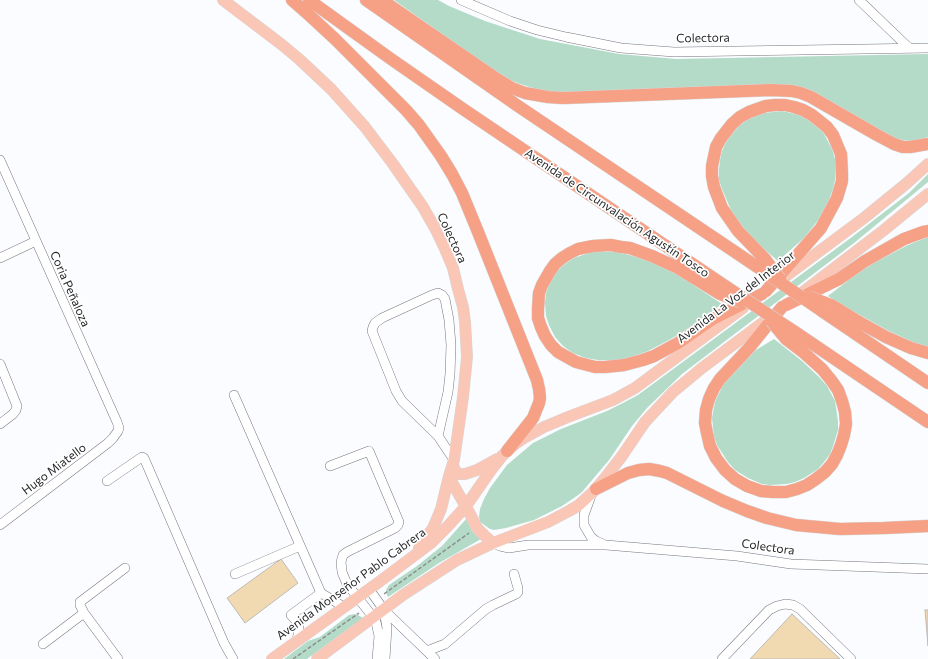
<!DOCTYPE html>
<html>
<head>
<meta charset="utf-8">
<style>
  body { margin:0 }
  canvas { display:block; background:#fafcff }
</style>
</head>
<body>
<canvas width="928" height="659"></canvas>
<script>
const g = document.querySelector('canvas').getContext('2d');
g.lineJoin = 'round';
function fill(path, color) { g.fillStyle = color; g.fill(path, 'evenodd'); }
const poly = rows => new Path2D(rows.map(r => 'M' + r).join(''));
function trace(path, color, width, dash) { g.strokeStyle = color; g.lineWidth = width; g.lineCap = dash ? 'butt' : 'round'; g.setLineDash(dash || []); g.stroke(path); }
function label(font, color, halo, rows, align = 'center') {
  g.font = font + ' Commissioner,sans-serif'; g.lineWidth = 3.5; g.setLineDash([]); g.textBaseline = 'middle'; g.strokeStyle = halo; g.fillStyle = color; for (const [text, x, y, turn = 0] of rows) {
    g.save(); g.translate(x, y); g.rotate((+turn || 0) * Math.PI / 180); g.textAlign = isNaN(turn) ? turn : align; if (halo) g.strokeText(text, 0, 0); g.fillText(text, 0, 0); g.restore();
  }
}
const green = poly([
  [394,0,438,0,449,6,485,21,540,39,619,54,676,59,928,54,928,137,915,142,908,141,894,138,811,92,565,94,536,89,520,84,503,77],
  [782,111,799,115,808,120,823,132,832,149,835,159,836,170,835,180,833,189,829,200,819,219,804,238,778,261,757,243,738,221,731,210,722,189,719,180,719,170,720,160,722,151,726,142,732,134,739,126,747,120,754,116,764,113],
  [928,174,928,182,854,243,682,374,647,408,632,426,609,460,582,492,574,498,562,506,534,520,506,528,494,530,490,529,480,522,479,517,480,509,484,499,490,488,507,465,533,443,561,429,607,411,623,403,638,395,852,237,909,193],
  [928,237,928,347,915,343,889,331,842,305,828,296,854,276,874,263,908,245],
  [592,252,616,252,630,255,657,264,680,276,722,304,691,327,669,340,646,352,622,360,598,360,586,358,573,353,563,346,555,337,549,325,546,316,545,303,546,293,550,282,557,271,565,264,574,258],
  [774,339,802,361,819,377,827,386,835,401,838,421,838,430,833,446,830,454,824,462,818,469,804,478,795,482,787,484,770,485,762,484,748,478,735,470,728,462,717,445,714,436,712,418,715,402,722,387,727,380,756,350],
  [467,518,472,531,481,539,439,563,388,597,387,595,386,590,389,585,417,566,442,546],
  [356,614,363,618,307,659,284,659,308,641,320,637,349,615]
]);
const building = poly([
  [281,559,298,583,245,623,227,598,281,559],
  [925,610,928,610,928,646,925,610],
  [792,614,840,659,750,659,792,614]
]);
const path = poly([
  [384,594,469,533],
  [293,659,359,613]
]);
const minor = poly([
  [461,0,510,21,537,30,566,37,621,48,674,52,928,48],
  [859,0,909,48],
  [0,160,117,422,119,428,118,431,113,438,108,443,0,525],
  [0,258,36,241],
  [0,364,17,406,16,410,13,414,0,424],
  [234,395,321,593,291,615,298,623,299,630,297,640],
  [438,436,402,401,396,391,372,331,373,327,375,323,382,318,432,295,438,293,442,295,445,299,449,320,451,345,450,374,448,392,438,436,454,460],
  [330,466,369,451,399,522,398,525,395,528,347,552,343,555,341,562,342,572,347,584,373,617,376,622,379,636,377,659],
  [107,481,142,457,144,458,224,643,233,659],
  [592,493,584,515,584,525,591,537,596,541,603,544],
  [493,543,500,546,509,548,528,545,606,545,737,556,791,564,928,569],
  [235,574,300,546],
  [369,589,384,610,435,659],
  [321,593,344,607],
  [384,610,387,628,385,659],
  [43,644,84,613],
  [427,651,445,644,486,609,493,605,516,594,518,592,518,588,514,574],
  [118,659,84,613,80,605,80,602,125,568],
  [722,659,769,610,777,606,785,604,793,605,800,609,851,659]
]);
const major = poly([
  [223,0,281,44,299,59,331,89,365,127,393,164,423,207,436,230,445,249,453,268,458,289,463,307,465,322,467,357,463,397,454,460,449,476,441,509,433,528,419,548],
  [778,282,864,218,907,183,928,164],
  [799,295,884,230,928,194],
  [453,465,455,470,457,474,465,474,477,470,497,459],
  [449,476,454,486,469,512,477,528,485,536,493,543],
  [272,659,379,582,431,543,448,526,466,506,491,470,502,456,515,444,524,438,544,427,568,417,613,400,635,388,743,308],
  [317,659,403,595,457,560,493,543,548,522,569,511,579,505,593,492,605,478,622,456,645,422,673,392,702,368,773,315]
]);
const highway = poly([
  [292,0,308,14,335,39,406,110,419,125,441,156,452,174,462,193,478,232,537,380,539,389,540,398,539,403,533,418,507,451],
  [309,0,391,59,463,109,728,288],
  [366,0,518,106,756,266],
  [381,0,389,5,494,77,512,88,525,93,548,97,563,98,771,90,792,91,801,93,811,97,877,135,894,144,903,147,910,147,928,144],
  [765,259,738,231,722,208,714,187,712,176,712,166,716,147,721,138,732,124,740,117,749,112,766,106,775,105,785,105,794,107,803,110,812,115,827,127,833,135,841,154,842,173,842,181,837,198,821,228,766,291],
  [720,294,676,267,652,256,630,248,621,247,611,245,593,246,578,249,570,253,562,258,555,264,550,271,542,285,539,293,538,309,538,318,541,327,545,336,551,345,558,352,576,362,595,367,605,367,624,365,643,360,654,356,678,343,711,320,762,294],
  [786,305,839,279,865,261,904,239,923,232,928,231],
  [831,305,859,322,886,337,911,348,928,353],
  [782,307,749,348,720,379,714,388,709,399,706,410,705,423,707,433,710,446,716,458,725,470,735,479,747,486,761,491,773,492,786,492,797,489,807,485,816,479,825,472,832,464,837,455,841,445,844,435,846,424,845,412,842,401,838,390,831,380,822,369,803,352,786,339],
  [822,311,928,383],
  [795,332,928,422],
  [596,489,628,473,639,470,649,469,660,471,667,473,723,501,747,511,767,518,796,525,840,529,884,528,928,526]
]);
const highwayBridge = poly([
  [765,259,780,279],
  [756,266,822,311],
  [728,288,795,332],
  [720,294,741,302],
  [809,297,831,305],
  [771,321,786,339]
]);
const streetNames = [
  ["Colectora",703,38,-1],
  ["Avenida de Circunvalación Agustín Tosco",617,213,34],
  ["Colectora",452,238,65],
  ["Coria Peñaloza",70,289,66],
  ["Avenida La Voz del Interior",736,297,-37],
  ["Hugo Miatello",54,469,-37],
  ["Colectora",768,547,8],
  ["Avenida Monseñor Pablo Cabrera",351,584,-36]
];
fill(green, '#b4dac8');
fill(building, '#f1d9b2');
trace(building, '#bebbb6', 1);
trace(minor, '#77787d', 10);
trace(major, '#d8d8d8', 12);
trace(highway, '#d8d8d8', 13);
trace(path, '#8d8e91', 1.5, [4, 2]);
trace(minor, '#fff', 9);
trace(major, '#fac6b6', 11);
trace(highway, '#f6a085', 12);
trace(highwayBridge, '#d8d8d8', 13, []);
trace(highwayBridge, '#f6a085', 12);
label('12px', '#252628', '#fff', streetNames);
</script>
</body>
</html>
